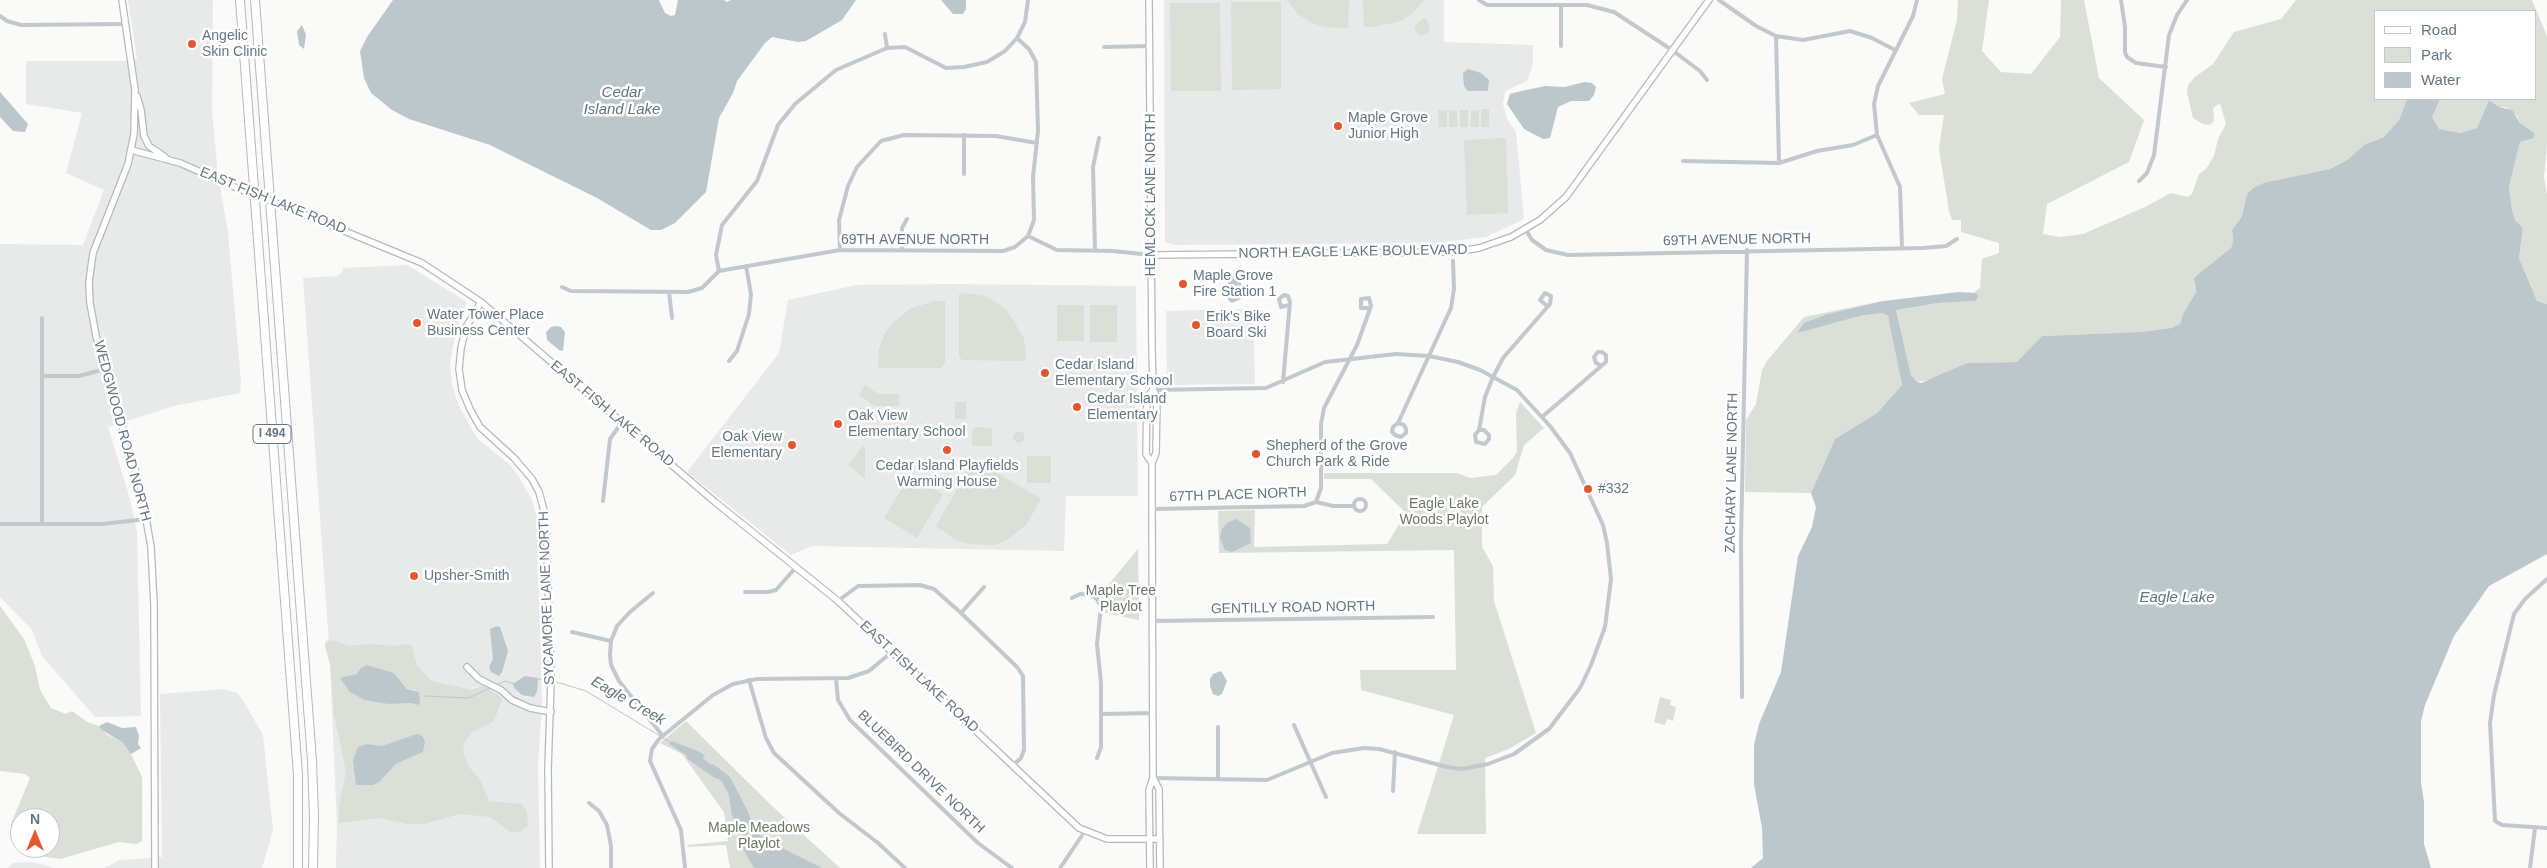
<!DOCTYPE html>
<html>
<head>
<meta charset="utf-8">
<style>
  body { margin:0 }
  #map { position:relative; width:2547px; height:868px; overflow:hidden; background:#fafaf8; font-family:Arial,sans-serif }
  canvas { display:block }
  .legend { position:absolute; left:2374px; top:10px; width:162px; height:90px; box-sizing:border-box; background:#fff; border:1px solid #c1c8cd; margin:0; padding:6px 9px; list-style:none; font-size:15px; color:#657683 }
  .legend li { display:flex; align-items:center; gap:10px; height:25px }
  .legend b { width:25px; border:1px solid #c1c8cd }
  .north { position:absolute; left:10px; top:808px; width:50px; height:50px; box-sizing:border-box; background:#fff; border:1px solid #c1c8cd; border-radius:50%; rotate:0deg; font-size:14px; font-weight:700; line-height:20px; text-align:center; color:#657683 }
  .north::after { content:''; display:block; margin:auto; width:18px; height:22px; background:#e4572e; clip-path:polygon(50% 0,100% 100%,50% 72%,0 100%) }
</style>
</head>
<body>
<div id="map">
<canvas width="2547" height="868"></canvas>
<ul class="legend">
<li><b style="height:6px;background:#fff"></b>Road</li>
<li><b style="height:14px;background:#dadfd7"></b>Park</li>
<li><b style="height:14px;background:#bbc7cb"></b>Water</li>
</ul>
<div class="north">N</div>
</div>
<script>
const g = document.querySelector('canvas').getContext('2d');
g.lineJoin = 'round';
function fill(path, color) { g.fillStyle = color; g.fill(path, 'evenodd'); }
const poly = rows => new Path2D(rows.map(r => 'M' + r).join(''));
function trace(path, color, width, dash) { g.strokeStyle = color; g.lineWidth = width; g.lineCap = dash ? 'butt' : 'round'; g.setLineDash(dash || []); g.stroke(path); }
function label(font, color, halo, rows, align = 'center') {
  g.font = font + ' Arial,sans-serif'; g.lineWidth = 5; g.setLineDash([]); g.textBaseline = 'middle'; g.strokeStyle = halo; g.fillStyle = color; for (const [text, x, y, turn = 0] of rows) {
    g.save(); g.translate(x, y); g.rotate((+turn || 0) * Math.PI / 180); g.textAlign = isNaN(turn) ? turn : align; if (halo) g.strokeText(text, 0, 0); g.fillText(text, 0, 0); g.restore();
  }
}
const built = poly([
  [128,0,213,0,212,112,218,175,228,233,241,382,240,393,174,406,108,427,129,495,137,532,141,716,95,717,42,656,32,630,0,597,0,244,83,245,104,190,66,173,82,113,26,104,26,61,122,61,137,59],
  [1164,0,1444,0,1444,42,1533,45,1533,64,1527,81,1505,91,1503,104,1507,119,1516,132,1524,219,1486,237,1435,243,1174,245,1165,242],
  [407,265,464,300,466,304,456,331,450,362,452,385,459,406,477,438,510,465,519,477,532,500,537,517,542,704,538,766,540,868,336,868,337,825,329,644,303,278,337,276,342,272,343,268],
  [952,284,1136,286,1138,496,1066,496,1064,551,812,546,791,555,687,472,779,353,788,300,856,285],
  [1253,309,1255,384,1167,385,1166,311],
  [223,689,237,693,243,700,263,735,273,830,262,868,104,868,120,860,162,857,160,694],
  [30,862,42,864,53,868,8,868,13,863]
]);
const green = poly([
  [1287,0,1349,0,1348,28,1324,27,1310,22,1298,14],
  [1363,0,1424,0,1413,13,1401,21,1373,27,1364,27],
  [1958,0,1989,0,1982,51,2001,72,2031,74,2060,37,2061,0,2084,0,2099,78,2144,120,2129,162,2047,204,2043,234,2060,237,2083,234,2145,207,2171,193,2188,197,2192,194,2199,174,2206,169,2214,156,2218,139,2226,124,2220,103,2213,108,2214,121,2210,125,2203,124,2193,118,2187,93,2188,85,2195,77,2213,64,2234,32,2281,19,2296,0,2532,0,2547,36,2547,144,2544,178,2547,194,2547,304,2537,301,2519,258,2523,228,2515,220,2512,210,2509,187,2520,142,2534,138,2534,133,2520,123,2517,116,2506,107,2499,107,2489,100,2477,128,2460,133,2439,130,2431,117,2440,99,2536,99,2536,11,2376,11,2376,99,2407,99,2399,120,2384,137,2372,141,2347,160,2330,169,2253,188,2247,194,2242,216,2232,230,2233,241,2231,248,2198,274,2194,284,2196,292,2183,314,2180,324,2171,328,2141,332,2042,336,2018,362,1967,363,1933,379,1917,382,1911,375,1896,310,1938,303,1975,301,1977,293,1974,292,1980,288,1982,259,1999,253,1999,243,1961,232,1961,220,1952,220,1949,211,1939,149,1944,115,1919,115,1909,103,1945,94,1942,79,1957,20],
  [1231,2,1281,2,1281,89,1232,90],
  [1170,3,1220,3,1221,91,1171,91],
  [1424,18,1427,20,1430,29,1427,34,1421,36,1417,34,1414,26],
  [1481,109,1489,109,1489,127,1481,127],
  [1438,110,1447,110,1447,127,1439,127],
  [1449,110,1457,110,1457,127,1449,127],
  [1460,110,1468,110,1468,127,1460,127],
  [1471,110,1479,110,1479,127,1471,127],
  [1506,138,1508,213,1467,215,1464,140],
  [966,293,986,296,1006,309,1024,338,1026,361,962,360,959,356,959,294],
  [935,301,945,301,945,363,941,368,878,368,879,349,885,333,892,324,911,308],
  [1882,301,1890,323,1902,385,1877,413,1835,439,1811,493,1745,492,1746,420,1756,404,1762,370,1767,361,1804,317],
  [1057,305,1084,305,1084,341,1057,341],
  [1090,305,1117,305,1117,342,1090,342],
  [865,385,878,394,899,394,899,406,874,406,859,395],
  [955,402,966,402,966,419,955,419],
  [1520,402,1544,428,1524,445,1515,475,1482,507,1482,547,1493,566,1494,601,1536,733,1509,749,1485,758,1486,834,1417,834,1454,715,1361,690,1360,670,1456,670,1454,550,1219,553,1218,511,1255,510,1254,547,1387,544,1406,513,1371,479,1324,479,1324,473,1457,473,1470,478,1496,475,1513,458,1517,451,1516,413],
  [976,427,992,428,992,446,974,446,972,444,972,430],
  '1013.5 437a5.5 5.5 0 1 1 11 0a5.5 5.5 0 1 1-11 0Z',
  [863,446,865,447,865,479,848,465],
  [1027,456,1051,456,1051,483,1027,483],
  [979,462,1041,499,1026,525,1005,541,994,545,968,544,956,540,936,526,971,465],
  [910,475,943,494,917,538,884,518],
  [1138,549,1139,620,1105,613,1103,603,1099,596],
  [0,606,24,639,35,666,40,690,51,708,66,714,72,711,87,722,99,726,106,734,123,743,131,754,142,777,142,841,136,844,119,842,60,859,39,856,30,848,50,848,50,818,20,818,20,836,12,831,11,824,30,778,25,774,0,771],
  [333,640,349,646,370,644,394,646,408,644,412,646,417,666,432,681,472,690,483,686,498,695,502,699,494,721,472,732,464,743,463,753,470,768,481,782,489,801,521,804,527,811,528,825,520,832,510,832,490,817,460,814,424,824,406,824,381,818,339,823,339,805,346,772,334,714,330,664,325,646,326,641],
  [367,665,394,673,408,689,416,690,413,703,388,704,365,700,340,678,357,674],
  [422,736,424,747,420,754,396,764,382,779,354,779,367,744,382,746],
  [1660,697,1671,700,1670,705,1676,707,1673,721,1667,719,1665,725,1654,722],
  [686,721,772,806,840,868,730,868,726,845,688,847,687,845,728,841,724,812,682,754,660,743]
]);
const water = poly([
  [393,0,659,0,665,13,671,16,675,15,678,0,724,0,727,2,731,0,856,0,842,20,806,41,798,42,772,37,765,43,737,81,733,93,719,118,706,192,675,223,661,230,651,230,597,198,490,145,409,119,392,110,371,93,364,78,360,51,367,37],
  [941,0,966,0,966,9,963,14,953,14],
  [302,25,306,35,304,49,299,45,297,31],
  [1468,69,1481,73,1489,80,1488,91,1468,91,1464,86,1463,73],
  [1584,82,1592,83,1596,87,1594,95,1589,101,1571,101,1558,107,1550,138,1543,139,1524,129,1507,104,1510,94,1517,92,1545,86,1565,87],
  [0,92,28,124,25,132,13,131,0,117],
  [2407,99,2440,99,2432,117,2439,129,2460,133,2477,128,2489,100,2499,107,2512,110,2520,123,2534,133,2534,138,2520,142,2509,187,2512,210,2515,220,2523,228,2519,258,2537,301,2547,304,2547,554,2489,586,2454,636,2425,705,2421,721,2421,782,2424,802,2424,844,2431,868,1751,868,1763,858,1762,828,1754,784,1754,745,1759,724,1781,672,1798,556,1812,527,1816,507,1811,493,1835,439,1877,413,1902,385,1888,316,1883,313,1863,315,1797,333,1804,323,1828,314,1884,301,1958,292,1977,293,1978,297,1975,301,1938,303,1896,310,1911,375,1917,382,1921,383,1967,363,2017,362,2042,336,2141,332,2171,328,2180,324,2183,314,2196,292,2194,279,2198,274,2231,248,2233,241,2232,230,2242,216,2247,194,2253,188,2264,183,2330,169,2347,160,2366,144,2384,137,2399,120],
  [1236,273,1241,283,1241,299,1232,303,1228,300,1228,279,1231,274],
  [556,326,561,327,565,332,563,351,559,350,547,340,546,332,551,327],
  [1236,519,1250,528,1251,543,1232,552,1225,550,1220,538,1222,529,1227,523],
  [497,626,500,627,508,651,502,672,499,676,491,672,489,667,493,659,490,629],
  [367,665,394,673,407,689,419,692,420,702,418,705,412,703,388,704,365,700,350,692,340,678,357,674,361,668],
  [1221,671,1227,681,1222,694,1218,696,1213,694,1210,686,1210,679,1213,674],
  [525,676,538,678,537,692,534,697,522,695,514,688,513,684],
  [107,722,122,728,136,727,139,736,138,744,141,748,131,754,123,743,102,730,99,726],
  [417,734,422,736,425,741,423,752,396,764,379,782,373,785,356,785,353,760,358,747,367,744,382,746],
  [672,741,700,752,705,756,698,763,669,744],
  [713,764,730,777,748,812,755,831,764,839,822,868,754,868,740,843,741,833,739,825,732,816,729,795,722,782,708,769]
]);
const stream = poly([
  [538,679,549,680],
  [553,681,586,691,660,736],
  [496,685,505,681,515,684],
  [425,696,469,698,492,687],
  [663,738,670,742]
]);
const river = poly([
  [691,756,717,774]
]);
const street = poly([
  [1479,0,1487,5,1587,5,1614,12,1672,50,1700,71,1707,80],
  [1719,0,1756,26,1776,36,1803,40,1850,31,1872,38,1895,50],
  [2121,0,2125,27,2125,52,2127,57,2136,63,2166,67],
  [1561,5,1561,46],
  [0,16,7,21,21,25,125,24],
  [885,34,887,48],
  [1776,36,1779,163],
  [1104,47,1150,46],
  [964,135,964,174],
  [1683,161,1779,163,1817,151,1853,145,1877,135],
  [2139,181,2147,173,2154,155,2169,35,2177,15,2187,0],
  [1526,230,1532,240,1546,250,1568,255,1923,248,1946,246,1957,239],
  [1028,236,1057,250,1113,251,1151,255],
  [1902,248,1900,187,1877,135,1874,104,1878,86,1913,16,1917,0],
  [840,250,839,220,848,186,857,167,881,141,904,135,996,136,1037,143],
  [902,250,902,228,907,219],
  [1095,251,1093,167,1099,138],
  [719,271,716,255,722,225,757,181,778,125,795,104,836,70,887,48,905,47,946,68,964,67,987,62,1005,51,1017,38,1025,22,1028,0],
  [562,287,571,291,688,292,702,288,719,271,840,250,1003,251,1015,247,1028,236,1034,220,1033,177,1038,131,1036,62,1029,49,1017,38],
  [669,292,672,318],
  [42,318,42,524],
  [729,361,737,351,749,314,751,294,746,266],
  [42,376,79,376,105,369],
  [1283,382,1290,302,1288,296,1284,295,1279,299,1281,307,1289,305],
  [1153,390,1266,388,1325,362,1396,354,1429,356,1458,362,1480,370,1517,390,1550,426,1570,453,1603,525,1607,543,1611,579,1605,627,1591,665,1580,688,1549,729,1514,754,1488,764,1462,769,1447,767,1379,749,1364,748,1332,753,1267,780,1153,778],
  [1542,417,1606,362,1606,355,1602,352,1598,352,1594,357,1596,363,1600,365],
  [1398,423,1393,427,1392,432,1395,435,1401,437,1406,433,1406,429,1404,425,1398,423,1451,308,1454,289,1453,261],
  [1479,430,1484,430,1489,435,1489,439,1485,444,1476,442,1475,435,1479,430,1485,397,1493,377,1503,358,1550,304,1551,296,1545,293,1540,300,1546,305],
  '1354 505a6 6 0 1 1 12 0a6 6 0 1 1-12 0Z',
  [603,501,610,439,622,422],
  [1316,502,1321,488,1321,424,1324,408,1357,345,1371,306,1369,298,1361,299,1361,308,1370,308],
  [1152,509,1304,506,1316,502,1333,506,1353,506],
  [0,524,102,524,147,519],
  [2547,579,2525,599,2514,614,2494,695,2490,723,2495,821,2502,825,2547,828],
  [745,592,768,592,776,590,797,566],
  [653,593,630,612,617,626,611,641,610,655,611,665,619,681,662,735],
  [1072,598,1080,594,1091,595,1097,599,1101,607,1097,644,1101,683,1101,747,1097,758],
  [838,601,858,586,920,585,934,589,961,613,1017,667,1023,676,1024,750,1021,758,1012,766],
  [961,613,984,587],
  [1152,621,1433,617],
  [572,632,611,641],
  [836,679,838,700,850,720,978,843,1012,868],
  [749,680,766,738,774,753,839,813,878,843,905,868],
  [1742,697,1741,541,1747,250],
  [1102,714,1153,713],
  [1294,725,1326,797],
  [1218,727,1218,777],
  [1393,791,1395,752],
  [589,803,599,811,607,825,611,846,611,868],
  [685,868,681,830,650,761,652,749,659,739,713,695,733,684,757,679,848,678,869,671,893,651],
  [1060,868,1085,831],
  [2530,868,2535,828]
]);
const secondary = poly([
  [122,0,135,90,134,134,128,164,93,253,89,282,90,303,96,336,141,490,151,547,154,604,155,868],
  [1149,0,1152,349,1153,390,1157,397,1156,453,1152,463,1152,509,1153,778,1149,790,1150,868],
  [137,96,141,110,144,136,149,146,165,157],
  [131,150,180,163,237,188],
  [286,207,422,263,481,302,715,502,838,601,1079,828,1107,839,1160,839],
  [1151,255,1454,252,1479,248,1511,237,1540,220,1566,197,1709,0],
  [481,302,466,327,461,348,459,369,462,390,470,409,480,427,514,458,532,479,539,492,546,518,551,681,548,769,549,868],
  [1152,463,1146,454,1147,397,1153,390],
  [467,667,479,679,501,690,512,700,530,708,551,712],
  [1153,778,1159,789,1160,868]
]);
const highway = poly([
  [240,0,298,775,298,868],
  [255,0,312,761,314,817,313,868]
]);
const secondaryBridge = poly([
  [237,188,286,207]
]);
const markers = [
  [192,44,5,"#e4572e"],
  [1338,126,5,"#e4572e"],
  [1183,284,5,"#e4572e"],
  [417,323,5,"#e4572e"],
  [1196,325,5,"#e4572e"],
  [1045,373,5,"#e4572e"],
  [1077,407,5,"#e4572e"],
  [838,424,5,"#e4572e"],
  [792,445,5,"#e4572e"],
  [947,450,5,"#e4572e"],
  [1256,454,5,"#e4572e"],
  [1588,489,5,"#e4572e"],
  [414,576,5,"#e4572e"]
];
const shields = [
  [272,434,38]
];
const shieldNames = [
  ["I 494",272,434]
];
const poiNames = [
  ["Angelic",202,36],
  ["Skin Clinic",202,52],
  ["Maple Grove",1348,118],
  ["Junior High",1348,134],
  ["Maple Grove",1193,276],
  ["Fire Station 1",1193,292],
  ["Water Tower Place",427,315],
  ["Business Center",427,331],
  ["Erik's Bike",1206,317],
  ["Board Ski",1206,333],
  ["Cedar Island",1055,365],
  ["Elementary School",1055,381],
  ["Cedar Island",1087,399],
  ["Elementary",1087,415],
  ["Oak View",848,416],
  ["Elementary School",848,432],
  ["Oak View",782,437,"right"],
  ["Elementary",782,453,"right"],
  ["Shepherd of the Grove",1266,446],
  ["Church Park & Ride",1266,462],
  ["Cedar Island Playfields",947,466,"center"],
  ["Warming House",947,482,"center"],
  ["#332",1598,489],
  ["Upsher-Smith",424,576]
];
const streetNames = [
  ["HEMLOCK LANE NORTH",1151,195,-90],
  ["EAST FISH LAKE ROAD",273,201,22],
  ["69TH AVENUE NORTH",915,240],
  ["69TH AVENUE NORTH",1737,240,-1],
  ["NORTH EAGLE LAKE BOULEVARD",1353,252,-1],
  ["EAST FISH LAKE ROAD",612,414,40],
  ["WEDGWOOD ROAD NORTH",122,431,75],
  ["ZACHARY LANE NORTH",1732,473,-89],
  ["67TH PLACE NORTH",1238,495,-2],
  ["SYCAMORE LANE NORTH",547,598,-92],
  ["GENTILLY ROAD NORTH",1293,608,-1],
  ["EAST FISH LAKE ROAD",919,677,43],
  ["BLUEBIRD DRIVE NORTH",921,772,44]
];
const parkNames = [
  ["Eagle Lake",1444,504],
  ["Woods Playlot",1444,520],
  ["Maple Tree",1121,591],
  ["Playlot",1121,607],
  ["Maple Meadows",759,828],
  ["Playlot",759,844]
];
const waterNames = [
  ["Cedar",622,93],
  ["Island Lake",622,110],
  ["Eagle Lake",2177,598],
  ["Eagle Creek",628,701,30]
];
fill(built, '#e8e9e9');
fill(green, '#dadfd7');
fill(water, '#bbc7cb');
trace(stream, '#bbc7cb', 1);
trace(river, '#bbc7cb', 9);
trace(secondary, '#b3babf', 8);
trace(highway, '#b4b9bd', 10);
trace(street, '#c3c8cc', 4);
trace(secondary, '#fff', 5.5);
trace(highway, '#fff', 8);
trace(secondaryBridge, '#b3babf', 8, []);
trace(secondaryBridge, '#fff', 5.5);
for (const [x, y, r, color] of markers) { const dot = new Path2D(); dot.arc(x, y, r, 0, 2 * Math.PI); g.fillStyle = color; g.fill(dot); trace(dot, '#fff', 2); }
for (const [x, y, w] of shields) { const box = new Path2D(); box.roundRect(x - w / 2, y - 9.5, w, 19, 4); g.fillStyle = '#fff'; g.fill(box); trace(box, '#657683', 1); }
label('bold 12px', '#657683', null, shieldNames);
label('14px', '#657683', '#fff', poiNames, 'left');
label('14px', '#657683', '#fff', streetNames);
label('14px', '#687a64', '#fff', parkNames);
label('italic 15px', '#60757c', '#fff', waterNames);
</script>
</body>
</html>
